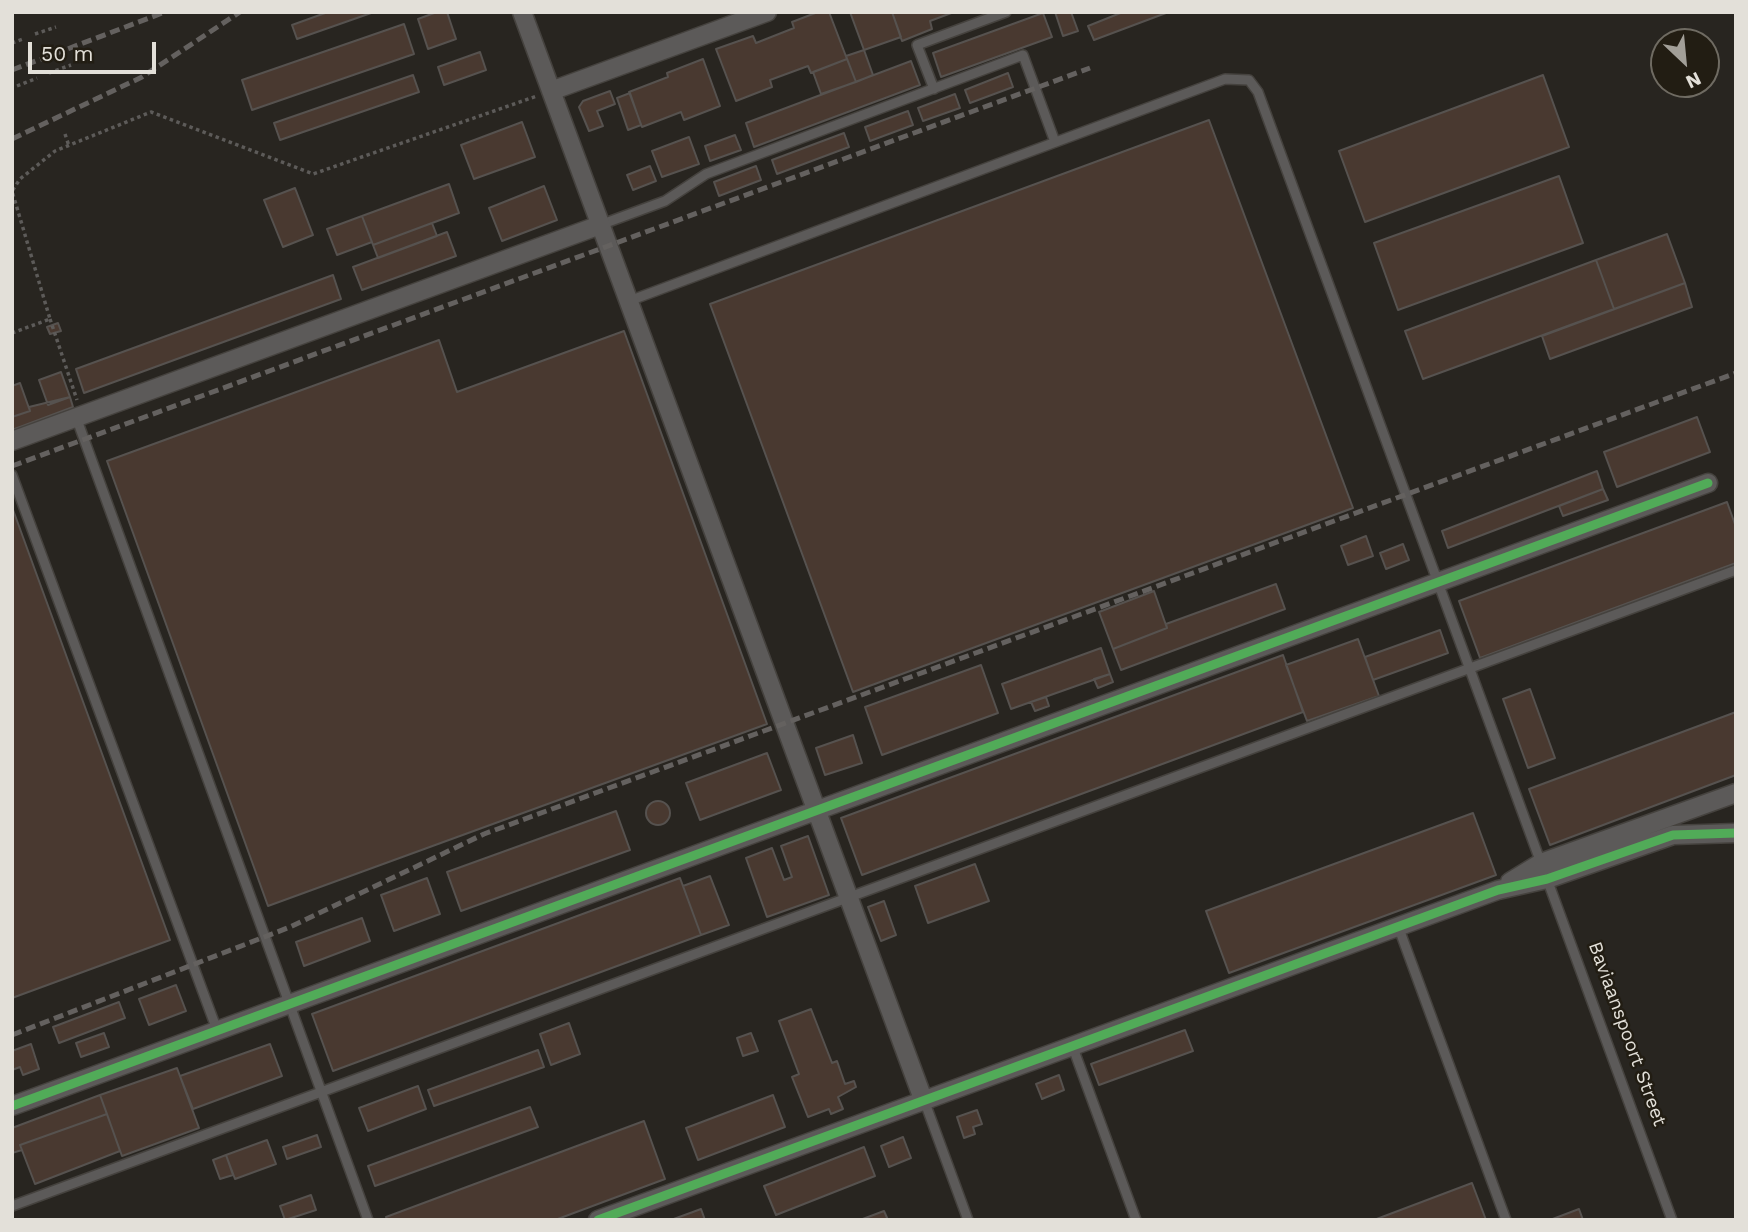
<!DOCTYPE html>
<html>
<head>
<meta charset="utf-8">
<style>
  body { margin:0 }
  #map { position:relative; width:1748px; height:1232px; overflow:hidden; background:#282520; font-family:"Work Sans",sans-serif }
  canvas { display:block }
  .frame { position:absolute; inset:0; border:14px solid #e3e0d9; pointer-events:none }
  .north { position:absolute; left:1650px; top:28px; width:70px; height:70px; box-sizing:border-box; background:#221d13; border:2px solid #6f6b62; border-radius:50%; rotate:154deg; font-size:19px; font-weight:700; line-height:28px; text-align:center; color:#e3e0d9 }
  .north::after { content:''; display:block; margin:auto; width:24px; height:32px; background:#a29f98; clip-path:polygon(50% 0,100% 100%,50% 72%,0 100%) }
  .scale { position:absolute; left:28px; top:42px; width:128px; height:32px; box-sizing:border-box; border:4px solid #e3e0d9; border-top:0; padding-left:9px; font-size:21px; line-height:24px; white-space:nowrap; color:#e3e0d9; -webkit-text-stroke:5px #221d13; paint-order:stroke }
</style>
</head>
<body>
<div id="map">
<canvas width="1748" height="1232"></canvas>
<div class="frame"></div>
<div class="north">N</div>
<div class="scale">50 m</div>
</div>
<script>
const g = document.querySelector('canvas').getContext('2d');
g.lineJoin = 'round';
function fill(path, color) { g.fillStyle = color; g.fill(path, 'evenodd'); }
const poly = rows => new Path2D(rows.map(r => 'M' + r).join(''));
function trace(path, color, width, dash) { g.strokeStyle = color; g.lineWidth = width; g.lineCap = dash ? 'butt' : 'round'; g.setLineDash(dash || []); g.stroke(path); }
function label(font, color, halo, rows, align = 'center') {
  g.font = font + ' "Work Sans",sans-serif'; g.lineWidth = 5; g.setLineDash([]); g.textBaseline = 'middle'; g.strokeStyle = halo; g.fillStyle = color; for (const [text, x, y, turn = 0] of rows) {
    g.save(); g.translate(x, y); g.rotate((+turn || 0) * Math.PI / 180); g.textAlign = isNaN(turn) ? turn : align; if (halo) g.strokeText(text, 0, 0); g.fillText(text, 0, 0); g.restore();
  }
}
const building = poly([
  [328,12,374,12,297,39,292,25,328,12],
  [437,12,447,12,456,39,428,49,418,19,437,12],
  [818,12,829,12,847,59,811,73,808,66,770,80,772,87,736,101,716,49,753,36,756,43,794,28,792,22,818,12],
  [850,12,892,12,901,37,864,50,850,12],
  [892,12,954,12,930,21,932,29,902,41,892,12],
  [1055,12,1071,12,1078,31,1063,36,1055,12],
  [1123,12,1166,12,1166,13,1094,40,1088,26,1123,12],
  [1043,13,1052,37,941,77,933,53,1043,13],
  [404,24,414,54,252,110,242,80,404,24],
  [864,50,873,75,856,82,846,56,864,50],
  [480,52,486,70,444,85,438,67,480,52],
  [703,59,720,106,684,120,681,112,642,127,629,92,668,77,667,73,703,59],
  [847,59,856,82,821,94,813,72,847,59],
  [911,61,920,85,754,147,746,123,911,61],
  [1008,73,1013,87,970,103,965,90,1008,73],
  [413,75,419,92,280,140,274,123,413,75],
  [1543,75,1569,147,1365,222,1339,151,1543,75],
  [610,91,615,104,597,111,603,126,589,131,579,107,583,101,610,91],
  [630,93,641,125,628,130,617,98,630,93],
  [955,94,960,108,923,121,918,108,955,94],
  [908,111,913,125,870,141,865,127,908,111],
  [1209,120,1353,508,853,692,710,304,1209,120],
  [522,122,535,157,474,179,461,145,522,122],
  [844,133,849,147,777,174,772,160,844,133],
  [735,135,741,150,710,161,705,146,735,135],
  [689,137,699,164,662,177,652,151,689,137],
  [650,166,656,181,633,190,627,175,650,166],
  [756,166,761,180,719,196,714,182,756,166],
  [1559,176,1583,243,1398,310,1374,243,1559,176],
  [449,184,459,213,373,245,362,216,449,184],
  [544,186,557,220,502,241,489,208,544,186],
  [295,188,313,235,283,247,264,200,295,188],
  [362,216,372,242,337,255,327,229,362,216],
  [432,223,437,236,378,258,373,245,432,223],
  [447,232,456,256,362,290,353,267,447,232],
  [1667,234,1685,283,1614,309,1596,260,1667,234],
  [1596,260,1614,309,1423,379,1405,331,1596,260],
  [333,275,341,299,84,393,76,369,333,275],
  [1685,283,1692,307,1550,359,1542,336,1685,283],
  [58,323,61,331,50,334,47,327,58,323],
  [624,331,767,724,268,906,107,461,439,340,457,392,624,331],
  [61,372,70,397,48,405,39,380,61,372],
  [20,383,30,411,12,417,12,386,20,383],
  [70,397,73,407,12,430,12,417,30,411,29,407,70,397],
  [1697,417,1710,452,1617,487,1604,452,1697,417],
  [1597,471,1603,489,1448,548,1442,531,1597,471],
  [1603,489,1608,500,1563,516,1559,506,1603,489],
  [1727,502,1736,527,1736,563,1480,658,1459,601,1727,502],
  [12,507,170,940,12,998,12,507],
  [1366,536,1373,556,1348,565,1341,546,1366,536],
  [1403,544,1409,560,1386,569,1380,553,1403,544],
  [1276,584,1285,609,1121,670,1113,649,1167,628,1166,624,1276,584],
  [1154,591,1167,628,1113,649,1099,612,1154,591],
  [1440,630,1448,653,1373,680,1365,657,1440,630],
  [1358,639,1379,696,1307,721,1286,665,1358,639],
  [1101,648,1110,674,1011,709,1002,684,1101,648],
  [1283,655,1303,712,862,875,841,818,1283,655],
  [981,665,998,713,882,755,865,707,981,665],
  [1110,674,1113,682,1098,688,1094,679,1110,674],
  [1530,689,1555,758,1528,768,1503,699,1530,689],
  [1046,697,1049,706,1035,711,1031,702,1046,697],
  [1736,712,1736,775,1550,845,1529,789,1736,712],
  [853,735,862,763,825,775,816,748,853,735],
  [767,753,781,790,700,820,686,783,767,753],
  '646 813a12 12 0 1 1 24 0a12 12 0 1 1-24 0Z',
  [616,811,630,850,461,911,447,872,616,811],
  [1473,813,1496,875,1229,973,1206,911,1473,813],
  [808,836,829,895,767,917,746,858,772,848,784,880,792,877,781,846,808,836],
  [975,864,989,901,928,923,915,886,975,864],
  [710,876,729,925,701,935,683,886,710,876],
  [427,878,440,914,394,931,381,895,427,878],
  [680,878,701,935,333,1071,312,1014,680,878],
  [884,901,896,935,881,941,868,907,884,901],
  [362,918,370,941,304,966,296,942,362,918],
  [176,985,186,1011,149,1025,139,999,176,985],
  [119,1002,125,1018,59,1043,53,1027,119,1002],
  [811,1009,832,1063,837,1061,845,1084,854,1081,856,1087,838,1097,843,1109,831,1114,829,1109,808,1117,792,1077,799,1074,779,1021,811,1009],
  [569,1023,580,1054,551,1065,540,1034,569,1023],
  [1185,1030,1193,1051,1099,1085,1091,1064,1185,1030],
  [104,1033,109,1047,81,1057,76,1043,104,1033],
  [751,1033,758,1051,743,1056,737,1038,751,1033],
  [31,1044,39,1069,23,1075,20,1067,12,1070,12,1051,31,1044],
  [270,1044,282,1076,193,1109,180,1076,270,1044],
  [538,1050,544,1067,434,1106,428,1090,538,1050],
  [177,1068,199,1128,122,1156,100,1095,177,1068],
  [1059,1075,1064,1090,1042,1099,1036,1084,1059,1075],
  [418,1086,426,1109,368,1131,359,1108,418,1086],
  [100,1095,107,1114,20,1145,22,1150,12,1153,12,1128,100,1095],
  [773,1095,785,1127,698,1160,686,1128,773,1095],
  [530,1107,538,1127,375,1186,368,1166,530,1107],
  [977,1110,982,1124,973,1127,975,1134,964,1138,957,1117,977,1110],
  [107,1114,120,1151,35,1184,20,1145,107,1114],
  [644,1121,665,1179,555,1220,387,1220,386,1217,644,1121],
  [317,1135,321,1147,287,1159,283,1147,317,1135],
  [903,1137,911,1158,889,1167,881,1146,903,1137],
  [267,1140,276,1164,235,1179,226,1155,267,1140],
  [864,1147,875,1176,776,1215,764,1186,864,1147],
  [226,1155,233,1175,220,1179,213,1160,226,1155],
  [1472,1183,1486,1220,1374,1220,1472,1183],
  [311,1195,316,1210,285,1220,280,1206,311,1195],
  [701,1209,705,1220,671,1220,701,1209],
  [1579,1209,1583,1220,1550,1220,1579,1209],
  [884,1211,888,1220,860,1220,884,1211]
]);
const path = poly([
  [35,34,56,27],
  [12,43,23,39],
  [49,73,71,65],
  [17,86,37,78],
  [65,134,69,146],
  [50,319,77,400],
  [12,333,50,319,12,191,20,179,55,151,151,112,313,174,537,96]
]);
const service = poly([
  [934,89,917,45,1006,12],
  [600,225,665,201,706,174,1023,55,1055,142],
  [629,301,1225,79,1249,80,1258,92,1541,863],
  [76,417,368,1220],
  [12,475,217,1030],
  [1547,879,1672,1220],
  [1398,926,1506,1220],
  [1072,1045,1136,1220],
  [924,1100,968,1220],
  [12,1206,1736,570]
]);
const minor = poly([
  [522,12,923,1099],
  [551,91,767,12],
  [12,441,600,225],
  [1510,882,1541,863,1736,793],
  [12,1106,1708,483],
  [598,1220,1498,890,1547,879,1673,835,1736,833]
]);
const rail = poly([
  [12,70,165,12],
  [12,139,142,77,240,12],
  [12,466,1090,68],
  [12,1035,290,927,484,834,1736,373]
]);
const cycleway = poly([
  [12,1106,1708,483],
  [598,1220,1498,890,1547,879,1673,835,1736,833]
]);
const streetNames = [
  ["Baviaanspoort Street",1627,1034,70]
];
fill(building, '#493930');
trace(building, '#56524f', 2);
trace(service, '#45423e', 12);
trace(minor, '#45423e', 21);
trace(path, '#5d5b59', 3.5, [3.5, 3.5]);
trace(service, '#5c5a59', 9);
trace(minor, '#5c5a59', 18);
trace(rail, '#64615f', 5, [10, 5]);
trace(cycleway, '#51ab58', 9);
label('19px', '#e3e0d9', '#221d13', streetNames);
</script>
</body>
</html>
